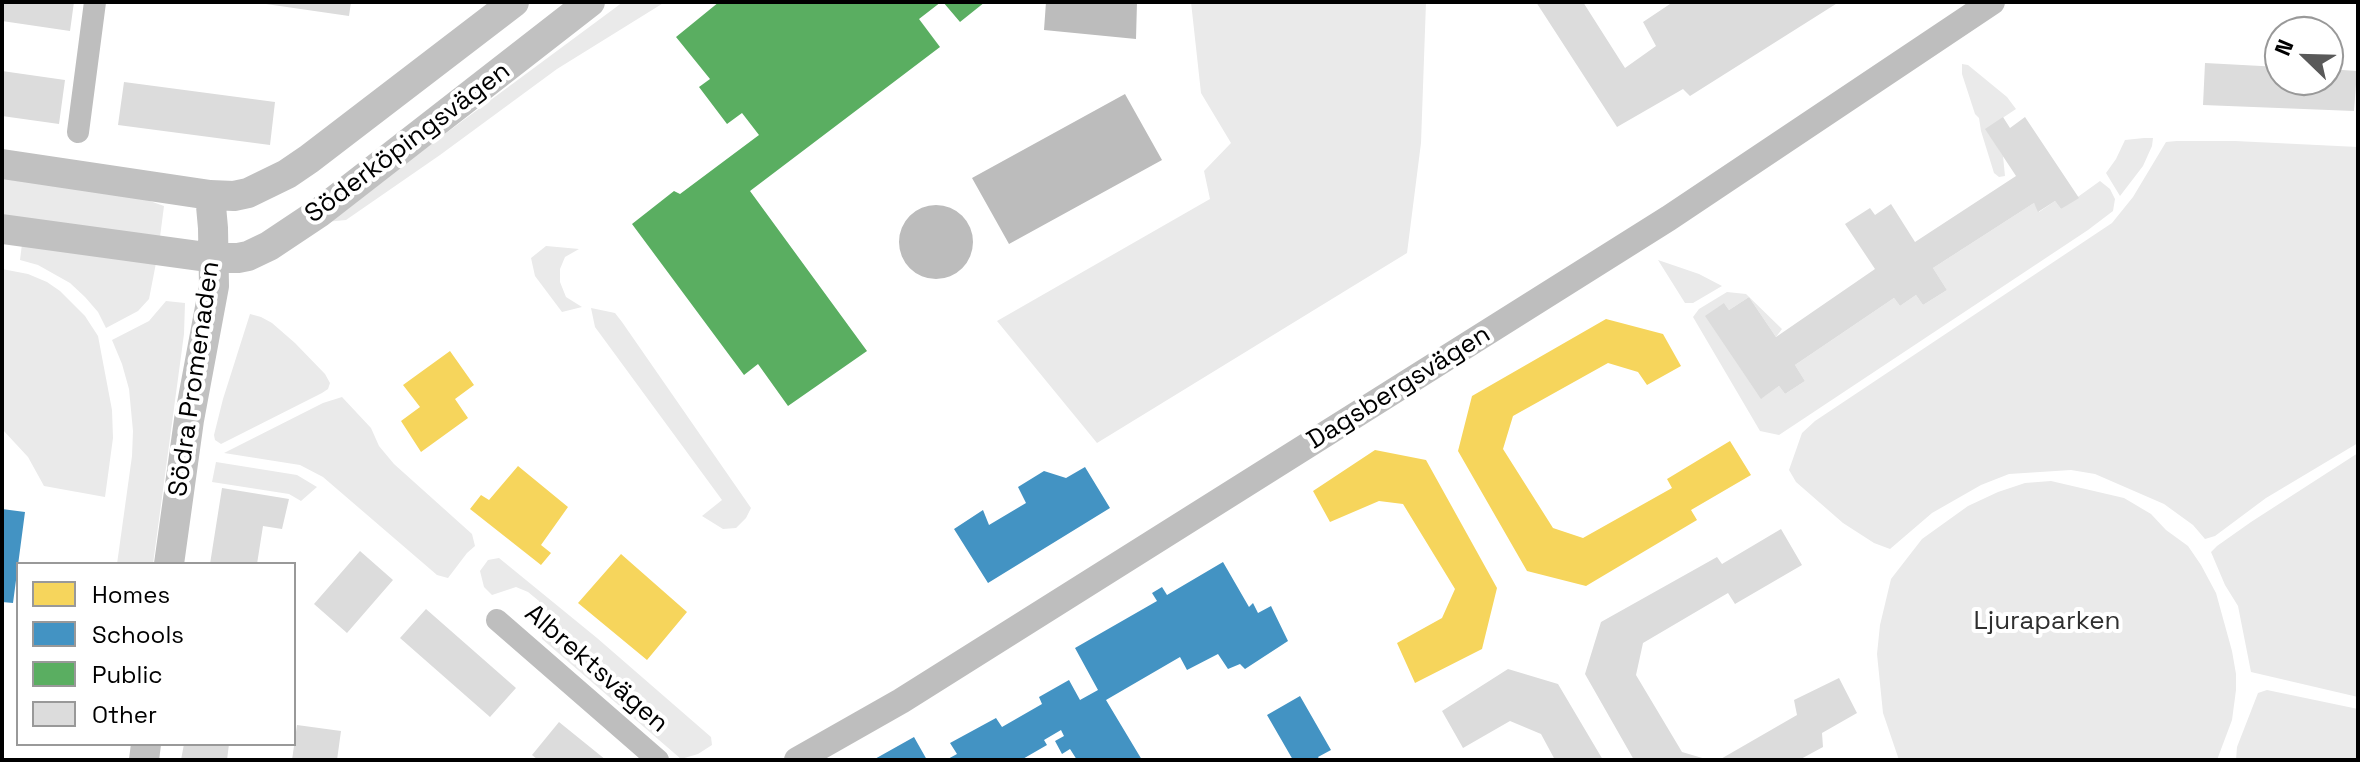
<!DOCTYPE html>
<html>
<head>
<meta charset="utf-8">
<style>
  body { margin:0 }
  #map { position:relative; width:2360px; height:762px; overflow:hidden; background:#fff; font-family:"Space Grotesk",sans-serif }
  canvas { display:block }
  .frame { position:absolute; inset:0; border:4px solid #000; pointer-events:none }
  .legend { position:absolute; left:16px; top:562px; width:280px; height:184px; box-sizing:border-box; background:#fff; border:2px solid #999; margin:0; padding:10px 14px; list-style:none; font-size:24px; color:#000 }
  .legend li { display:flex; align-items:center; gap:16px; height:40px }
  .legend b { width:40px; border:2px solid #999 }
  .north { position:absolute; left:2264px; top:16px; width:80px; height:80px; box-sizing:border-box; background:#fff; border:2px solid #999; border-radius:50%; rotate:293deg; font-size:22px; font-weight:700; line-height:32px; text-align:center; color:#000 }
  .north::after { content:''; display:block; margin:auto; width:28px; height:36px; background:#595959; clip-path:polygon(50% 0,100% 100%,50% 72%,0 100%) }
</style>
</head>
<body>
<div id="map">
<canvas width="2360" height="762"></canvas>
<div class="frame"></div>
<ul class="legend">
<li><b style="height:22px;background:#f6d55c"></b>Homes</li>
<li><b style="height:22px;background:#4393c3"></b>Schools</li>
<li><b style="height:22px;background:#5aae61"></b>Public</li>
<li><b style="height:22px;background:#dcdcdc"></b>Other</li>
</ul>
<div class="north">N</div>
</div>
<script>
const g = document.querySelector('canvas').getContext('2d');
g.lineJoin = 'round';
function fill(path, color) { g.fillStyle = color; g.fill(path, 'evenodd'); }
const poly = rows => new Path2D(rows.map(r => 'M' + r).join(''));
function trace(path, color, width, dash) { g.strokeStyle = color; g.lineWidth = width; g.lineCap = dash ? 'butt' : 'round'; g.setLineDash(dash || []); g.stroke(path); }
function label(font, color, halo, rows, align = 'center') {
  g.font = font + ' "Space Grotesk",sans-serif'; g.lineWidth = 8; g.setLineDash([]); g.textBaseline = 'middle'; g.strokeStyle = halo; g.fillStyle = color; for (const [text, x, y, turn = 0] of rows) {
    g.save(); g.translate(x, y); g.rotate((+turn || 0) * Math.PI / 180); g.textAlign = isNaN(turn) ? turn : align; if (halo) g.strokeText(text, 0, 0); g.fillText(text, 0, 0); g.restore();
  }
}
const green = poly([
  [623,2,665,2,557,69,440,155,346,220,326,222],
  [1191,2,1426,2,1421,143,1407,253,1097,443,997,321,1210,199,1204,171,1231,143,1201,93],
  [1962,64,1968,65,2007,97,2016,109,1986,129,2003,156,2005,176,1999,177,1994,173,1981,131,1979,118,1975,114,1962,74],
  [2144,138,2153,138,2152,146,2143,166,2120,196,2106,173,2116,159,2125,140],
  [2177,141,2235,141,2358,147,2358,443,2266,498,2215,536,2205,539,2193,525,2164,504,2095,474,2071,470,2009,474,1981,485,1932,513,1890,549,1874,543,1843,523,1796,482,1789,470,1802,433,1815,421,2112,223,2133,197,2166,142],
  [2,178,147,200,164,206,160,237,2,216],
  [2100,181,2110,189,2115,199,2113,211,2088,230,1779,435,1760,431,1693,317,1699,309,1727,292,1746,294,1782,329,1776,337,1749,297,1729,310,1724,303,1762,398,1779,386,1785,394,1805,381,1795,365,1894,298,1900,306,1916,295,1923,305,1947,290,1933,268,2034,203,2039,212,2055,201,2061,209],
  [22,244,156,263,149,299,138,311,106,328,98,312,85,297,70,283,38,265,20,260],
  [546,246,579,249,565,257,560,269,560,282,566,297,582,307,562,312,535,276,531,258],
  [1658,260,1699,274,1722,286,1693,303,1685,303],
  [2,269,28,274,47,282,60,291,85,316,98,336,112,410,113,438,105,497,44,486,28,457,2,429],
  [166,301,185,303,184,334,153,564,117,564,132,456,133,431,129,389,122,364,112,340,149,321],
  [591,308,615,313,622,322,751,508,746,518,736,528,723,529,702,516,722,500,595,327],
  [250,314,261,317,272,323,295,343,325,374,330,383,328,389,322,393,221,444,215,440,214,435,223,399],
  [342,397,371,428,379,446,394,464,472,534,475,546,467,553,448,578,437,575,323,477,300,465,224,453,323,403],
  [2358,453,2358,697,2251,672,2238,606,2225,585,2211,552,2217,546,2251,522],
  [216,462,297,475,317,487,301,501,289,494,212,482],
  [2051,481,2124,498,2151,514,2166,530,2188,546,2201,565,2216,593,2232,651,2236,674,2236,690,2232,720,2217,760,1899,760,1883,713,1877,654,1880,625,1891,579,1922,539,1968,506,1998,492,2025,483],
  [499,558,597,638,711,737,712,745,698,754,681,759,542,639,539,601,528,592,516,587,492,595,484,587,480,571,488,560],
  [2267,690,2358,709,2358,760,2236,760,2237,747,2258,693]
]);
const water = poly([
  [1046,2,1137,2,1136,39,1044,30],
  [1125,94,1162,160,1009,244,972,178],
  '899 242a37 37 0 1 1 74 0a37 37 0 1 1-74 0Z'
]);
const homes = poly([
  [1606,319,1663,334,1681,366,1647,385,1638,372,1608,363,1513,416,1503,449,1553,528,1583,538,1672,488,1667,479,1730,441,1751,475,1691,510,1697,520,1586,586,1527,571,1458,451,1472,396],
  [450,351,474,385,455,399,468,418,421,452,401,421,420,407,403,385],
  [1375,450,1426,460,1497,588,1482,649,1415,683,1397,643,1442,618,1455,589,1403,504,1379,501,1330,522,1313,491],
  [518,466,568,507,541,545,551,553,541,565,470,509,481,495,489,500],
  [621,554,687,612,647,660,578,603]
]);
const schools = poly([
  [1085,467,1110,508,988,583,954,529,983,510,989,525,1026,503,1018,487,1044,471,1066,478],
  [2,509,25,512,13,603,2,602],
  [1223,562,1249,607,1253,603,1258,613,1271,606,1288,641,1245,669,1240,664,1228,669,1218,654,1187,670,1180,657,1106,700,1142,760,1077,760,1070,749,1062,754,1055,741,1064,736,1061,730,1044,740,1047,745,1021,760,946,760,957,754,950,743,996,718,1002,727,1042,704,1039,697,1069,680,1080,700,1098,690,1075,648,1157,601,1152,593,1162,587,1167,595],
  [1300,696,1331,750,1318,757,1320,760,1293,760,1267,715],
  [914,737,927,760,873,760]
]);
const public = poly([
  [719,2,941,2,919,19,940,47,750,191,867,351,788,406,758,364,744,375,632,224,674,191,680,194,759,135,742,113,727,124,699,87,710,79,676,37],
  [943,2,985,2,960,22]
]);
const building = poly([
  [2,2,74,2,70,31,2,21],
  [266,2,351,2,349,16,266,4],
  [1536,2,1583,2,1625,68,1656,46,1643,22,1673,2,1839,2,1690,96,1683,89,1617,127],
  [2205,63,2280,67,2280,80,2328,80,2328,69,2357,71,2354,111,2203,105],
  [2,71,65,80,59,124,2,116],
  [124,82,275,102,270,145,118,125],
  [2003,117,2010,128,2025,117,2079,198,2061,209,2055,201,2038,212,2034,203,1933,268,1947,290,1923,305,1916,295,1900,306,1894,298,1795,365,1805,381,1785,394,1779,386,1761,399,1705,316,1724,303,1729,310,1749,297,1776,337,1875,269,1845,224,1870,208,1875,215,1891,204,1915,242,2016,176,1985,129],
  [222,488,289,499,282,529,263,526,257,564,210,564],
  [1781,529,1802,565,1735,604,1728,593,1643,643,1636,675,1682,752,1709,760,1634,760,1585,674,1601,622,1717,557,1722,564],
  [360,551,393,580,347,633,314,604],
  [426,609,516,688,490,717,400,638],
  [1508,669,1558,684,1603,760,1555,760,1541,734,1510,721,1463,748,1442,711],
  [1839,678,1857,713,1822,733,1823,747,1799,760,1719,760,1797,715,1794,700],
  [559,722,606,760,538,760,532,755],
  [297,725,341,731,337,760,292,760],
  [184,744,229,744,227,760,181,760]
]);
const minor = poly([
  [78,132,95,2],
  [497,620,658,760]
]);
const tertiary = poly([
  [797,760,901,701,1669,218,1992,2]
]);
const secondary = poly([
  [2,164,210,195,234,196,248,193,287,174,309,159,514,2],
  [2,229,214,258,238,258,248,256,269,246,320,212,590,2],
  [169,564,189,420,214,286,213,228,210,195],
  [144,760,146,744]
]);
const streetNames = [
  ["Söderköpingsvägen",408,143,-37],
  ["Södra Promenaden",195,379,-82],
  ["Dagsbergsvägen",1399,388,-32],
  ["Albrektsvägen",596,669,41]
];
const parkNames = [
  ["Ljuraparken",2047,622]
];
fill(green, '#eaeaea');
fill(water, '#bcbcbc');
fill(homes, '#f6d55c');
fill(schools, '#4393c3');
fill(public, '#5aae61');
fill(building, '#dcdcdc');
trace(minor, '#bebebe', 22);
trace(tertiary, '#bebebe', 26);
trace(secondary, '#c1c1c1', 30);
label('26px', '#000', '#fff', streetNames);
label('26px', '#2f2f2f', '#fff', parkNames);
</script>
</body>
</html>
